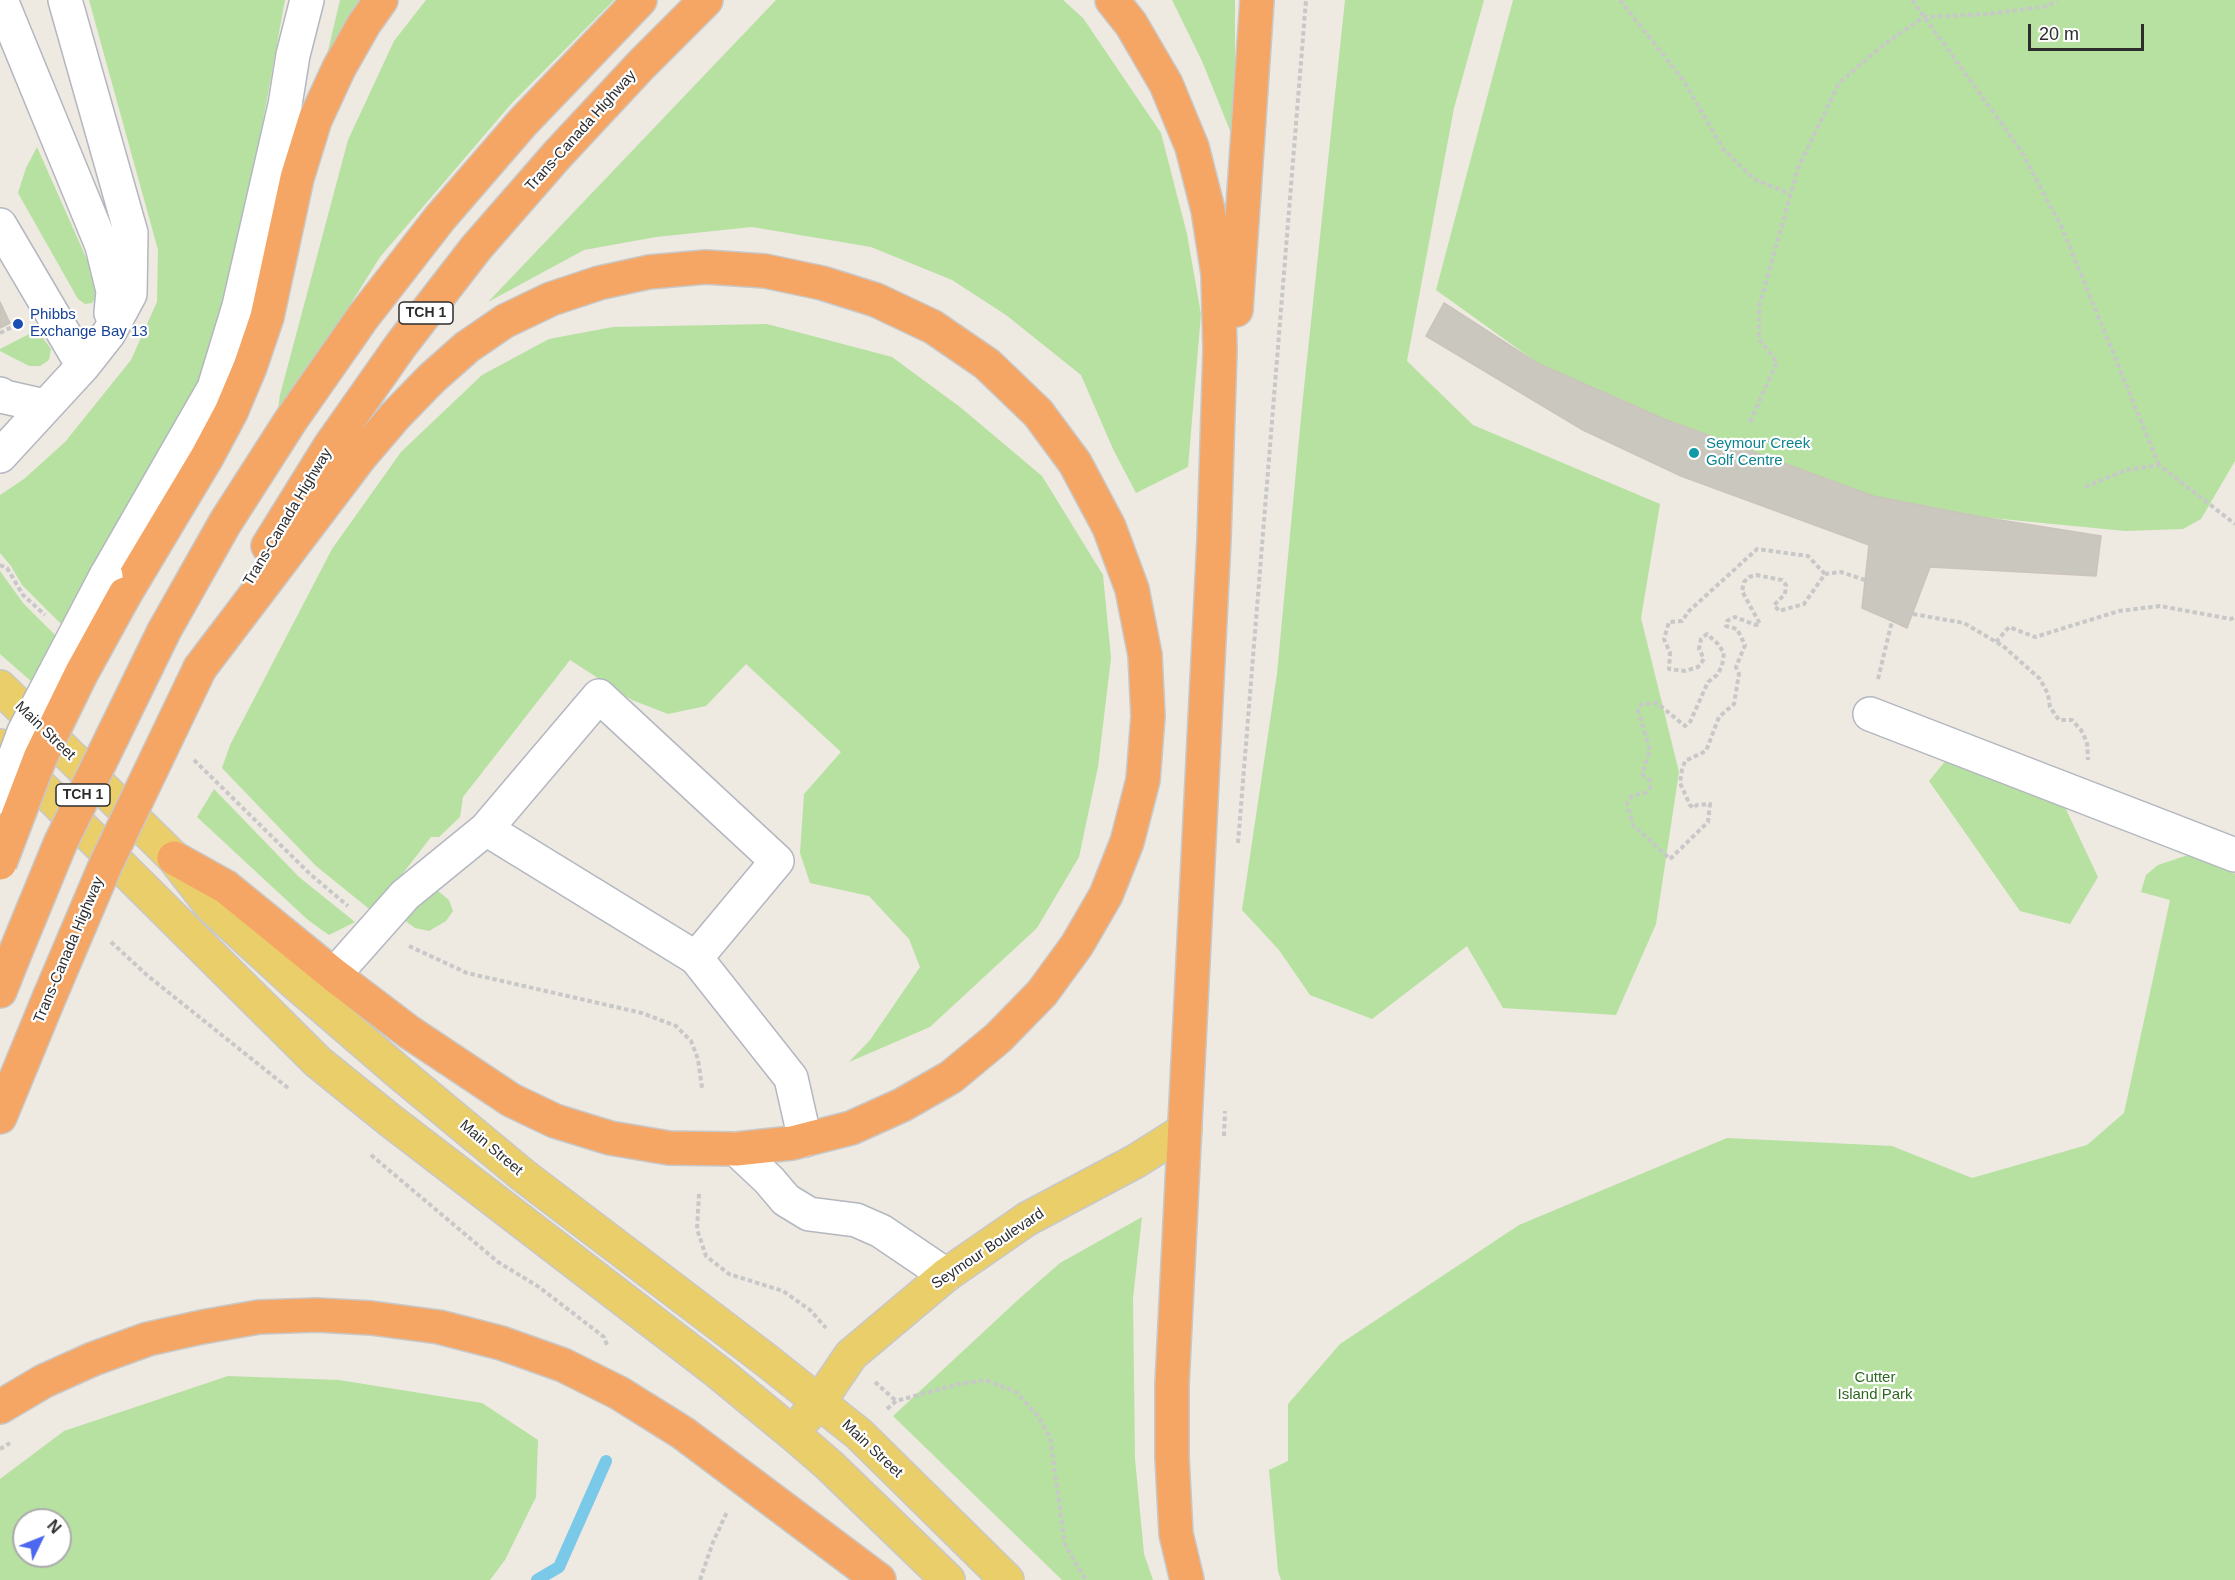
<!DOCTYPE html>
<html>
<head>
<meta charset="utf-8">
<style>
  body { margin:0 }
  #map { position:relative; width:2235px; height:1580px; overflow:hidden; background:#eee9e1; font-family:Helvetica,sans-serif }
  canvas { display:block }
  .north { position:absolute; left:12px; top:1508px; width:60px; height:60px; box-sizing:border-box; background:#fff; border:2px solid #ababab; border-radius:50%; rotate:47deg; font-size:16px; font-weight:700; line-height:24px; text-align:center; color:#2d2d2d }
  .north::after { content:''; display:block; margin:auto; width:21px; height:27px; background:#4c67f0; clip-path:polygon(50% 0,100% 100%,50% 72%,0 100%) }
  .scale { position:absolute; left:2028px; top:24px; width:116px; height:27px; box-sizing:border-box; border:3px solid #2d2d2d; border-top:0; padding-left:8px; font-size:18px; line-height:21px; white-space:nowrap; color:#2d2d2d; -webkit-text-stroke:4px #fff; paint-order:stroke }
</style>
</head>
<body>
<div id="map">
<canvas width="2235" height="1580"></canvas>
<div class="north">N</div>
<div class="scale">20 m</div>
</div>
<script>
const g = document.querySelector('canvas').getContext('2d');
g.lineJoin = 'round';
function fill(path, color) { g.fillStyle = color; g.fill(path, 'evenodd'); }
const poly = rows => new Path2D(rows.map(r => 'M' + r).join(''));
function trace(path, color, width, dash) { g.strokeStyle = color; g.lineWidth = width; g.lineCap = dash ? 'butt' : 'round'; g.setLineDash(dash || []); g.stroke(path); }
function label(font, color, halo, rows, align = 'center') {
  g.font = font + ' Helvetica,sans-serif'; g.lineWidth = 4.5; g.setLineDash([]); g.textBaseline = 'middle'; g.strokeStyle = halo; g.fillStyle = color; for (const [text, x, y, turn = 0] of rows) {
    g.save(); g.translate(x, y); g.rotate((+turn || 0) * Math.PI / 180); g.textAlign = isNaN(turn) ? turn : align; if (halo) g.strokeText(text, 0, 0); g.fillText(text, 0, 0); g.restore();
  }
}
const green = poly([
  [89,0,285,0,241,242,202,380,61,624,22,585,11,566,0,553,0,495,24,479,65,442,131,360,157,302,158,250],
  [340,0,363,0,327,55],
  [426,0,614,0,511,104,380,257,276,423,280,395,348,140,394,41],
  [776,0,1063,0,1083,18,1161,133,1187,234,1201,314,1188,467,1136,493,1113,449,1081,375,1006,315,952,280,871,247,752,227,656,237,584,250,488,302],
  [1172,0,1235,0,1235,143,1202,61],
  [1345,0,1484,0,1454,108,1407,361,1473,425,1660,504,1641,618,1679,772,1656,924,1616,1015,1503,1008,1467,946,1372,1019,1310,995,1279,950,1242,910,1277,674,1302,407],
  [1513,0,2235,0,2235,461,2201,519,2183,529,2125,531,1920,511,1776,465,1553,374,1436,290],
  [37,147,96,280,98,296,92,303,85,304,78,299,18,193,26,168],
  [767,324,892,357,960,407,1042,476,1103,575,1111,658,1098,767,1079,857,1037,928,930,1027,849,1062,870,1040,920,967,909,939,869,896,810,883,800,853,804,794,841,752,746,664,706,706,668,714,632,700,570,660,463,797,460,817,439,837,431,837,373,912,316,866,222,768,230,745,332,549,401,452,482,375,549,339,613,327],
  [37,330,51,349,49,360,40,366,29,366,0,351,0,349],
  [0,571,23,603,55,635,32,682,0,654],
  [1947,759,2062,801,2098,877,2070,924,2020,911,1929,781],
  [214,789,299,877,355,922,329,935,308,920,197,817],
  [2191,854,2235,874,2235,1580,1281,1580,1278,1571,1269,1470,1288,1461,1288,1404,1340,1344,1519,1225,1727,1138,1892,1146,1972,1178,2087,1145,2124,1113,2170,900,2141,892,2146,875,2158,865],
  [438,891,449,900,453,911,446,921,429,931,415,928,400,917,425,893],
  [1142,1217,1133,1298,1135,1459,1144,1554,1153,1580,1062,1580,893,1416,1020,1298,1060,1263],
  [228,1376,339,1380,482,1403,538,1440,536,1497,505,1560,490,1580,0,1580,0,1479,64,1431],
  [24,1520,60,1520,60,1556,24,1556]
]);
const stream = poly([
  [537,1580,559,1567,606,1461]
]);
const building = poly([
  [0,302,10,323,0,328,0,302],
  [1444,303,1537,363,1664,419,1873,496,1981,517,2101,536,2096,576,1930,567,1907,628,1892,621,1862,608,1869,545,1681,476,1583,430,1426,336,1444,303]
]);
const path = poly([
  [1620,0,1683,80,1724,150,1754,179,1790,194],
  [1912,0,2020,149,2062,228,2159,465],
  [0,333,18,324],
  [1750,422,1777,362,1759,339,1759,307,1798,168,1839,83,1887,42,1924,17,1988,14,2048,6,2057,0],
  [2085,487,2126,470,2159,465,2235,524],
  [0,565,7,568,23,595,45,615],
  [1825,574,1808,556,1757,549,1689,611,1682,621,1669,622,1664,639,1670,653,1669,669,1685,671,1698,667,1704,659,1699,649,1701,639,1707,634,1718,644,1724,653,1722,666,1717,675,1708,682,1690,722,1685,726,1657,703,1642,704,1638,710,1650,750,1642,774,1650,781,1650,788,1645,793,1632,796,1627,803,1633,825,1670,859,1708,822,1710,804,1697,805,1693,808,1690,805,1680,783,1682,770,1685,761,1706,751,1719,717,1734,704,1739,674,1736,667,1745,645,1737,629,1726,626,1727,621,1735,617,1756,625,1760,624,1742,591,1744,582,1749,577,1756,575,1782,580,1786,585,1785,594,1774,605,1779,611,1804,604,1825,574,1841,572,1865,580],
  [1913,614,1964,623,2003,646,2040,679,2048,694,2050,707,2059,720,2072,720,2081,730,2087,742,2088,760],
  [1996,642,2009,627,2035,637,2119,611,2160,606,2231,619,2235,617],
  [1878,679,1892,621],
  [194,760,310,874,348,906],
  [1238,843,1306,0],
  [111,942,148,976,288,1088],
  [409,946,467,973,642,1013,676,1026,691,1041,698,1059,702,1088],
  [1224,1136,1225,1111],
  [371,1155,498,1262,539,1287,604,1337,607,1345],
  [699,1194,697,1229,706,1256,729,1274,783,1291,810,1310,826,1328],
  [875,1382,896,1401],
  [887,1409,896,1401,959,1384,986,1380,1016,1392,1037,1415,1050,1437,1065,1545,1086,1580],
  [0,1449,10,1443],
  [700,1580,713,1542,727,1512]
]);
const minor = poly([
  [1,0,102,246,113,291,111,313],
  [0,225,83,366],
  [0,394,5,397,45,406],
  [0,456,83,366,109,333,130,294,131,233,65,0],
  [106,576,214,388,239,306,285,105,293,55,307,0],
  [1870,714,2235,855],
  [486,829,696,958,791,1078,805,1140],
  [334,975,405,895,486,829,599,696,777,861,696,958],
  [736,1149,769,1180,786,1200,809,1214,856,1220,881,1231,946,1275]
]);
const major = poly([
  [0,687,174,858,211,906,293,981,401,1074,524,1176,766,1360,859,1434,1007,1580],
  [0,746,318,1062,391,1121,718,1372,792,1433,829,1465,948,1580],
  [806,1417,819,1402,851,1355,946,1275,1027,1219,1136,1161,1185,1130]
]);
const highway = poly([
  [1112,0,1131,24,1166,84,1192,147,1208,210,1218,274,1220,350,1214,539,1172,1385,1172,1457,1176,1534,1187,1580],
  [1236,310,1257,0],
  [268,546,330,446,401,345,476,248,558,154,641,65,706,0],
  [125,594,207,457,231,412,250,367,267,317,297,178,315,120,339,68,364,24,381,0],
  [164,631,225,523,291,420,363,317,440,218,523,122,640,0],
  [174,858,226,887,334,975,409,1032,511,1100,555,1121,610,1138,669,1148,736,1149,792,1143,851,1128,902,1105,951,1077,998,1038,1042,993,1077,945,1106,895,1127,842,1143,780,1148,716,1145,655,1132,589,1109,527,1075,463,1038,413,987,364,933,327,876,300,822,283,765,271,706,267,649,272,599,283,551,299,505,321,467,347,432,378,395,416,360,457,200,668],
  [0,991,11,963],
  [0,1117,49,998],
  [0,1407,44,1381,93,1359,148,1339,202,1327,259,1317,317,1315,371,1318,439,1327,501,1343,563,1365,619,1393,683,1433,879,1580]
]);
const minorBridge = poly([
  [0,797,24,732,106,576]
]);
const highwayBridge = poly([
  [0,863,40,758,81,674,125,594],
  [11,963,60,844,164,631],
  [49,998,106,864,200,668]
]);
const markers = [
  [18,324,6,"#1a4fb4"],
  [1694,453,6,"#0f9aa8"]
];
const shields = [
  [426,313,54],
  [83,795,54]
];
const shieldNames = [
  ["TCH 1",426,313],
  ["TCH 1",83,795]
];
const streetNames = [
  ["Trans-Canada Highway",581,131,-48],
  ["Trans-Canada Highway",288,517,-59],
  ["Main Street",45,731,44],
  ["Trans-Canada Highway",69,950,-67],
  ["Main Street",491,1148,40],
  ["Seymour Boulevard",988,1249,-34],
  ["Main Street",872,1449,43]
];
const transitNames = [
  ["Phibbs",30,315],
  ["Exchange Bay 13",30,332]
];
const cultureNames = [
  ["Seymour Creek",1706,444],
  ["Golf Centre",1706,461]
];
const parkNames = [
  ["Cutter",1875,1378],
  ["Island Park",1875,1395]
];
fill(green, '#b6e1a1');
trace(stream, '#7bc9e9', 12);
fill(building, '#cac7bf');
trace(building, '#cac4ba', 1.5);
trace(minor, '#b4b7c0', 36);
trace(major, '#c8c8c8', 36);
trace(highway, '#c8c8c8', 36);
trace(path, '#c8c8c8', 4, [4.5, 3]);
trace(minor, '#fff', 33);
trace(major, '#eace6a', 33);
trace(highway, '#f5a665', 33);
trace(minorBridge, '#b4b7c0', 36, []);
trace(highwayBridge, '#c8c8c8', 36, []);
trace(minorBridge, '#fff', 33);
trace(highwayBridge, '#f5a665', 33);
for (const [x, y, r, color] of markers) { const dot = new Path2D(); dot.arc(x, y, r, 0, 2 * Math.PI); g.fillStyle = color; g.fill(dot); trace(dot, '#fff', 2); }
for (const [x, y, w] of shields) { const box = new Path2D(); box.roundRect(x - w / 2, y - 11, w, 22, 4.5); g.fillStyle = '#fff'; g.fill(box); trace(box, '#2d2d2d', 1.5); }
label('bold 14px', '#2d2d2d', null, shieldNames);
label('15px', '#2d2d2d', '#fff', streetNames);
label('15px', '#164399', '#fff', transitNames, 'left');
label('15px', '#0d838f', '#fff', cultureNames, 'left');
label('15px', '#2d6820', '#fff', parkNames);
</script>
</body>
</html>
